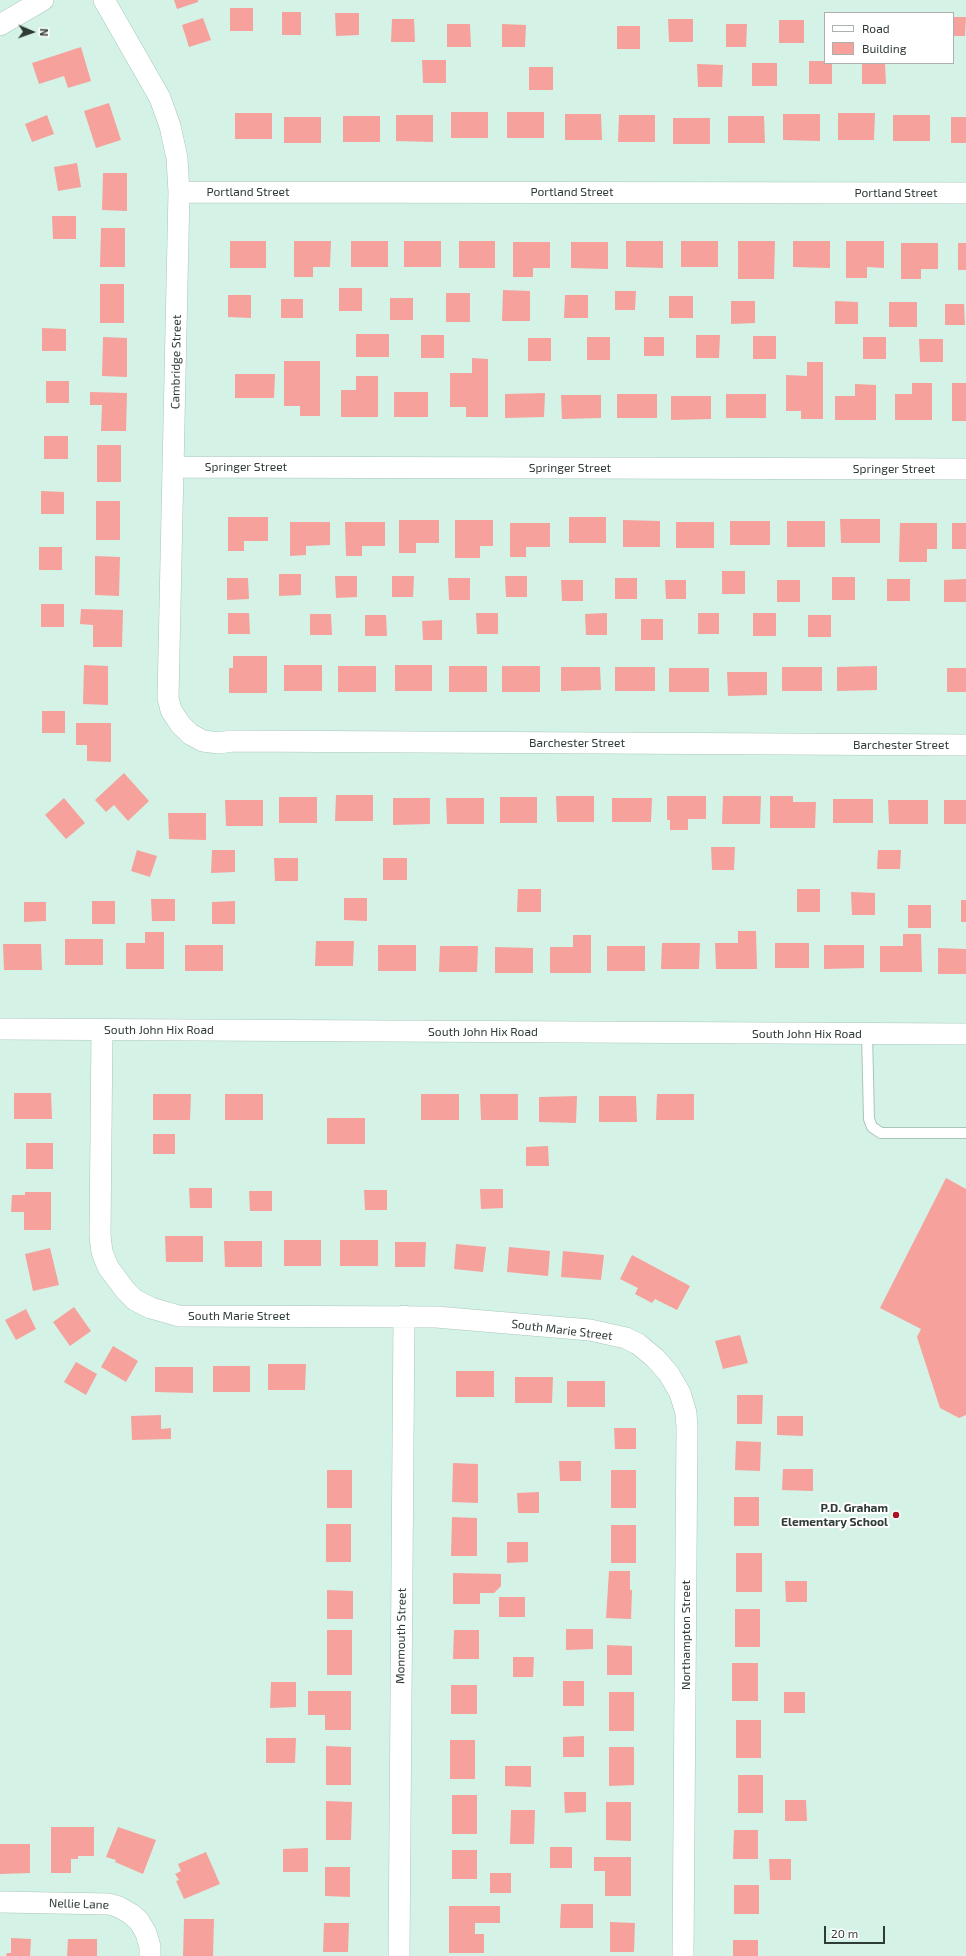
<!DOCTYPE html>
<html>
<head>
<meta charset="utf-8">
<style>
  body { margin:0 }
  #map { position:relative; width:966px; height:1956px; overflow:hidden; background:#d4f3e6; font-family:"Exo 2",sans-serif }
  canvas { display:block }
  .legend { position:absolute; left:824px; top:12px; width:130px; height:52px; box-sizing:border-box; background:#fff; border:1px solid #acb1af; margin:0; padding:5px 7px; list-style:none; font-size:12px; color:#2f3b36 }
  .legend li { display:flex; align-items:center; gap:8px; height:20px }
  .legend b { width:20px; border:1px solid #acb1af }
  .north { position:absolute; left:12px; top:12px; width:40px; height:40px; -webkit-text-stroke:3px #fff; paint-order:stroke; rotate:92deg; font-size:11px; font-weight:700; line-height:16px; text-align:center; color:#2f3b36 }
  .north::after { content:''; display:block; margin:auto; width:14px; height:18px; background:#2f3b36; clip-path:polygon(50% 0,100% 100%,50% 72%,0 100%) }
  .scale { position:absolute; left:824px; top:1926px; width:61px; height:18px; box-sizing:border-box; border:2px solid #2f3b36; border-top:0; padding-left:5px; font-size:12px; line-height:14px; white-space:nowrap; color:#2f3b36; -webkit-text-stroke:3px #fff; paint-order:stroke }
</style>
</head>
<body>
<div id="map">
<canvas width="966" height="1956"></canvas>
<ul class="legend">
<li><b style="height:5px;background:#fff"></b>Road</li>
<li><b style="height:11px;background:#f6a19c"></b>Building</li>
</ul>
<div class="north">N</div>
<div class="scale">20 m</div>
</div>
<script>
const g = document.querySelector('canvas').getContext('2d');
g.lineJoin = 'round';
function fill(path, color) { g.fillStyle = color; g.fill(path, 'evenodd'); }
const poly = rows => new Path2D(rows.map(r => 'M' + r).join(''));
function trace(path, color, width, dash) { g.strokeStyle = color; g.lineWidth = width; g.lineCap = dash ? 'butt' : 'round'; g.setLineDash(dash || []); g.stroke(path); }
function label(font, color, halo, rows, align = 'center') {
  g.font = font + ' "Exo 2",sans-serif'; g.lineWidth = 4; g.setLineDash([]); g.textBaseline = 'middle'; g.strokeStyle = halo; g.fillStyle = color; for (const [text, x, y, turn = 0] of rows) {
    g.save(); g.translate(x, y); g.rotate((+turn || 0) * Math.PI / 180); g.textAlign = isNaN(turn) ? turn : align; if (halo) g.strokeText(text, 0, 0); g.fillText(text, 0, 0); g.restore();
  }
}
const building = poly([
  [174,0,198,0,198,2,177,9],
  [230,8,253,8,253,31,230,31],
  [282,12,301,12,301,35,282,35],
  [335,13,359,13,359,35,336,36],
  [953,17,966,17,965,36,953,36],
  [203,18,211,40,189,47,182,25],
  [392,19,414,19,415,42,391,42],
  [668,19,693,19,693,42,669,42],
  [779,20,804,20,804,43,779,43],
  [447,24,470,24,471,47,447,47],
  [502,24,526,25,525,47,502,47],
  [726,24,747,24,746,47,726,47],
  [617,26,640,26,640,49,617,49],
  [81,47,91,81,68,88,64,76,39,84,32,63],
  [422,60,446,60,446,83,423,83],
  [809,61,825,61,825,63,832,63,832,84,809,84],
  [752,63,777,63,777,86,752,86],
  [862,63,885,63,886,84,862,84],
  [697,64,723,65,722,87,698,87],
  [529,67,553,67,553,90,529,90],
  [109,103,121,140,96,148,84,111],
  [451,112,488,112,488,138,451,138],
  [507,112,544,112,544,138,507,138],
  [235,113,272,113,272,139,235,139],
  [838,113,875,113,874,140,838,140],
  [565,114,601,114,602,140,565,140],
  [783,114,820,114,820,141,783,140],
  [47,115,54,134,32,142,25,124],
  [396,115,433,115,433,142,396,141],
  [619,115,655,115,655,142,618,142],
  [893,115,930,115,930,141,893,141],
  [343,116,380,116,380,142,343,142],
  [728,116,764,116,765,143,728,143],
  [284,117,321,117,321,143,284,143],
  [951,117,966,117,966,143,951,143],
  [673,118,710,118,710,144,673,144],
  [77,163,81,187,58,191,54,167],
  [103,173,127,173,127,211,102,210],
  [52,216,76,216,76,239,53,239],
  [101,228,125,228,125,267,100,267],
  [230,241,266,241,266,268,230,268],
  [294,241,331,241,330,267,313,267,313,277,294,277],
  [351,241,388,241,388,267,351,267],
  [404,241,441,241,441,267,404,267],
  [459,241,495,241,495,268,459,268],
  [626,241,663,241,663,268,626,267],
  [681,241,718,241,718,267,681,267],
  [738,241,775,241,774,279,738,279],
  [793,241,830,241,830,268,793,267],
  [846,241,884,241,884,268,867,267,867,278,846,278],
  [513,242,550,242,550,268,533,268,533,277,513,277],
  [571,242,608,242,608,269,571,268],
  [901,243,938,243,938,269,921,269,921,279,901,279],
  [958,243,966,243,966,270,958,270],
  [100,284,124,284,124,323,100,323],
  [339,288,362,288,362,311,339,311],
  [503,290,530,291,530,321,502,321],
  [615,291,636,291,635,310,615,310],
  [446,293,470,293,470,322,446,322],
  [228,295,251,295,251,318,228,317],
  [565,295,588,295,588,318,564,318],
  [669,296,693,296,693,318,669,318],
  [390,298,413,298,413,320,390,320],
  [281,299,303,299,303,318,281,318],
  [731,301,755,301,755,323,731,324],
  [835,301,858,302,858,324,835,324],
  [889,302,917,302,917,327,889,327],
  [945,304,964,304,965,325,945,325],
  [42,328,66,329,66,351,42,351],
  [356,334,389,334,389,357,356,357],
  [421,335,444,335,444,358,421,358],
  [696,335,720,335,719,358,696,358],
  [753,336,776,336,776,359,753,359],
  [103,337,127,338,127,377,102,376],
  [587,337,610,337,610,360,587,360],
  [644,337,664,337,664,356,644,356],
  [863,337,886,337,886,359,863,359],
  [528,338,551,338,551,361,528,361],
  [919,339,943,339,943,362,920,362],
  [472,358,488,359,488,417,466,417,466,407,450,407,450,373,472,373],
  [284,361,320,361,320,416,300,416,300,406,284,406],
  [807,362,823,362,823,419,801,419,801,411,786,411,786,375,807,376],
  [235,374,275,374,274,398,235,398],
  [356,376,378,376,378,417,341,417,341,390,356,390],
  [46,381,69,381,69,403,46,403],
  [912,383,932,383,932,420,895,420,895,394,912,394],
  [952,383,966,383,966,421,952,421],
  [855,384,876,385,876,420,835,420,835,396,855,396],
  [90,392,127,393,126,431,101,431,102,405,90,405],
  [394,392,428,392,428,417,394,417],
  [545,393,544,417,505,418,505,394],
  [617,394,657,394,657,418,617,418],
  [726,394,766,394,766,418,726,418],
  [561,395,601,395,601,418,562,419],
  [671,396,711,396,711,419,671,420],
  [44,436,68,436,68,459,44,459],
  [97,445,121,445,121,482,97,482],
  [41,491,64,492,64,514,41,514],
  [96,501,120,501,120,540,96,540],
  [228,517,268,517,268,541,244,541,244,551,228,551],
  [569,517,606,517,606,543,569,543],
  [840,519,880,519,880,543,841,543],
  [399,520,439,520,439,543,416,543,416,553,399,553],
  [455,520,493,520,493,546,480,546,480,558,455,558],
  [623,520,660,521,660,547,623,547],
  [730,521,770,521,770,545,730,545],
  [787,521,825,521,825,547,787,547],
  [290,522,330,522,330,545,306,546,306,555,290,556],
  [345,522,385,522,385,546,362,546,362,556,346,556],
  [676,522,714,522,714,548,676,548],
  [510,523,550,523,550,547,526,547,526,557,510,557],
  [900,523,937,523,937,549,927,549,927,562,899,562],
  [952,523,966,523,966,549,952,549],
  [39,547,62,547,62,570,39,570],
  [95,556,120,557,119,596,95,595],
  [722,571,745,571,745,594,722,594],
  [279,574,301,574,301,595,279,596],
  [335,576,357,576,357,597,336,598],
  [392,576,414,576,413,597,392,597],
  [505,576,527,576,527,597,506,597],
  [832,577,855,577,855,600,832,600],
  [227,578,248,578,249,599,227,600],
  [448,578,470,578,470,600,449,600],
  [615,578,637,578,637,599,615,599],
  [887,579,910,579,910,601,887,601],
  [966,579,966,602,944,602,944,580],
  [561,580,583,580,583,601,562,601],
  [665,580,686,580,686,599,666,599],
  [777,580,800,580,800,602,777,602],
  [41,604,64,604,64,627,41,627],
  [81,609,123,610,122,647,93,647,93,625,80,624],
  [228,613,249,613,250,634,228,634],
  [476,613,498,613,498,634,477,634],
  [607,613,607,635,586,635,585,614],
  [698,613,719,613,719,634,698,634],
  [753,613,776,613,776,636,753,636],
  [310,614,331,614,332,635,310,635],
  [365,615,386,615,387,636,365,636],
  [808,615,831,615,831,637,808,637],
  [641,619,663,619,663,640,641,640],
  [442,620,442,640,423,640,422,621],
  [233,656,267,656,267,693,229,693,229,668,233,668],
  [84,665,108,666,108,705,83,704],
  [284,665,322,665,322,691,284,691],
  [395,665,432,665,432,691,395,691],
  [338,666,376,666,376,692,338,692],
  [449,666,487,666,487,692,449,692],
  [502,666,540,666,540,692,502,692],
  [877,666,877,690,837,691,837,667],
  [561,667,600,667,601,690,561,691],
  [615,667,655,667,655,691,615,691],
  [782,667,822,667,822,691,782,691],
  [669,668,709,668,709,692,669,692],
  [947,668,966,668,966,692,947,692],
  [727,672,767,672,767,695,728,696],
  [42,711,65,711,65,733,42,733],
  [76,723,111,723,111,762,87,761,87,745,76,745],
  [124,773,149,801,128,821,114,805,106,812,95,800],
  [336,795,373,795,373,821,335,821],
  [556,796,594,796,594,822,557,822],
  [667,796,706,796,706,819,688,819,688,830,670,830,670,820,667,820],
  [723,796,761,796,760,824,722,824],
  [770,796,793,796,793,802,816,802,815,828,770,828],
  [279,797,317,797,317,823,279,823],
  [500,797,537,797,537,823,500,823],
  [64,798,85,823,66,839,45,815],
  [393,798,430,798,430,824,393,825],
  [446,798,484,798,484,824,447,824],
  [612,798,652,798,651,822,612,822],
  [833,799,873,799,873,823,833,823],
  [225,800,263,800,263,826,226,826],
  [888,800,928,800,928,824,889,824],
  [944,800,966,800,966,824,944,824],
  [168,813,206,813,206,840,169,839],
  [711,847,735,847,734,870,712,870],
  [137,850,157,856,150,877,131,871],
  [212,850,235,850,235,872,211,873],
  [878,850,901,850,900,869,877,869],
  [274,858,298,858,298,881,275,881],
  [383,858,407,858,407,880,383,880],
  [518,889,541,889,541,912,517,912],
  [797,889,820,889,820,912,797,912],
  [851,892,875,893,875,915,852,915],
  [344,898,367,898,367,921,344,920],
  [151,899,175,899,175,921,152,921],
  [961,900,966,900,966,922,961,922],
  [92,901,115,901,115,924,92,924],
  [235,901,235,924,212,924,212,902],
  [24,902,46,902,46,921,24,922],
  [908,905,931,905,931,928,908,928],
  [738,931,756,931,757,969,716,969,715,943,738,943],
  [145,932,164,932,164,969,126,969,126,943,145,943],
  [903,934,921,934,922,972,880,972,880,946,903,946],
  [573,935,591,935,591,973,550,973,550,947,573,947],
  [65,939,103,939,103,965,65,965],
  [316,941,354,941,353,966,315,966],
  [662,943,700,943,699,969,661,969],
  [775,943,809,943,809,968,775,968],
  [3,944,41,944,42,970,4,970],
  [185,945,223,945,223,971,185,971],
  [378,945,416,945,416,971,378,971],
  [824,945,864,945,864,968,824,969],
  [440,946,478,946,477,972,439,972],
  [607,946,645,946,645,971,607,971],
  [495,947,533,948,533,973,495,973],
  [938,948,966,949,966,974,938,974],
  [14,1093,51,1093,52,1119,14,1119],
  [153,1094,191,1094,190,1120,153,1120],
  [225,1094,263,1094,263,1120,225,1120],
  [421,1094,459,1094,459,1120,421,1120],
  [480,1094,518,1094,518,1120,481,1120],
  [657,1094,694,1094,694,1120,656,1120],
  [577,1096,576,1123,539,1122,539,1097],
  [599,1096,636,1096,637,1122,599,1122],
  [327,1118,365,1118,365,1144,327,1144],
  [153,1134,175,1134,175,1154,153,1154],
  [26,1143,53,1143,53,1169,26,1169],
  [548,1146,549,1166,526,1166,526,1147],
  [946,1178,966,1189,966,1415,959,1418,940,1408,917,1337,921,1329,880,1308],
  [189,1188,212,1188,212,1208,190,1208],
  [480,1189,503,1189,503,1208,481,1209],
  [364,1190,387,1190,387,1210,365,1210],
  [249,1191,272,1191,272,1211,250,1211],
  [25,1192,51,1192,51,1230,24,1230,24,1212,11,1212,12,1195,25,1195],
  [165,1236,203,1236,203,1262,166,1262],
  [284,1240,321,1240,321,1266,284,1266],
  [340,1240,378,1240,378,1266,340,1266],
  [224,1241,262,1241,262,1267,225,1267],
  [395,1242,426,1242,425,1267,395,1267],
  [456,1244,486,1247,483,1272,454,1269],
  [509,1247,550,1251,548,1276,507,1272],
  [50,1248,59,1285,33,1291,25,1254],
  [563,1251,604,1255,601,1280,561,1277],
  [632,1255,690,1286,677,1310,655,1299,652,1303,635,1294,638,1288,620,1279],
  [74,1307,91,1331,70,1346,53,1322],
  [26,1309,36,1329,16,1340,5,1320],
  [740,1335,748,1363,723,1369,715,1341],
  [113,1346,138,1361,126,1382,101,1367],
  [76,1362,97,1374,86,1395,64,1382],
  [268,1364,306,1364,305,1390,268,1390],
  [213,1366,250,1366,250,1392,213,1392],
  [155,1367,193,1367,193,1393,155,1392],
  [456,1371,494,1371,494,1397,456,1397],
  [515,1377,553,1377,552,1403,515,1403],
  [567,1381,605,1381,605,1407,567,1407],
  [737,1395,763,1395,762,1424,737,1424],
  [161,1415,161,1429,171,1428,171,1439,132,1440,131,1416],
  [777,1416,803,1416,803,1436,777,1435],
  [614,1428,636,1428,636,1449,615,1449],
  [736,1441,761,1442,760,1471,735,1470],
  [559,1461,581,1461,581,1481,560,1481],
  [453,1463,478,1464,478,1503,452,1502],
  [783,1469,813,1469,813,1491,782,1490],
  [327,1470,352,1470,352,1508,327,1508],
  [611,1470,636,1470,636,1508,611,1508],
  [539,1492,539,1513,518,1513,517,1493],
  [734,1497,759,1497,759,1526,734,1526],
  [452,1517,477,1518,477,1556,451,1556],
  [326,1524,351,1524,351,1562,326,1562],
  [611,1525,636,1525,636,1563,611,1563],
  [507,1542,528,1542,528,1562,507,1563],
  [736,1553,762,1553,762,1592,736,1592],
  [609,1571,630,1571,630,1590,632,1590,631,1619,606,1618],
  [453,1573,501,1574,501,1586,494,1593,480,1593,480,1604,453,1604],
  [785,1581,807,1581,807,1602,786,1602],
  [327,1590,353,1591,353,1619,327,1619],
  [499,1597,525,1597,525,1617,499,1617],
  [735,1609,760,1609,760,1647,735,1647],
  [566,1629,593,1629,593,1649,566,1650],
  [327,1630,352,1630,352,1675,327,1675],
  [454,1630,479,1630,479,1659,453,1659],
  [607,1645,632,1646,632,1675,607,1675],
  [513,1657,534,1657,533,1677,513,1677],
  [732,1663,758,1663,758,1701,732,1701],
  [563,1681,584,1681,584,1706,563,1706],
  [271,1682,296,1682,296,1707,270,1708],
  [451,1685,477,1685,477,1714,451,1714],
  [308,1691,351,1691,351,1730,325,1730,325,1715,308,1715],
  [609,1692,634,1692,634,1731,609,1731],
  [784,1692,805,1692,805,1713,784,1713],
  [736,1720,761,1720,761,1758,736,1758],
  [584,1736,584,1757,563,1757,563,1737],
  [266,1738,296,1738,295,1763,266,1763],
  [450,1740,475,1740,475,1779,450,1779],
  [326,1746,351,1747,351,1785,326,1785],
  [609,1747,634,1747,634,1785,609,1786],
  [505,1766,531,1766,531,1787,505,1786],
  [738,1775,763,1775,763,1813,738,1813],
  [564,1792,586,1792,586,1812,565,1813],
  [452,1795,477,1795,477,1834,452,1834],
  [785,1800,806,1800,807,1821,785,1821],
  [326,1801,352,1802,351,1840,326,1840],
  [606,1802,631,1802,631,1841,606,1840],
  [511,1810,535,1810,534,1844,510,1844],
  [51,1827,94,1827,94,1856,78,1856,78,1859,71,1859,71,1873,51,1873],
  [118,1827,156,1840,143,1874,115,1862,116,1860,106,1857],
  [734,1830,758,1830,758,1859,733,1859],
  [0,1844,30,1844,30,1873,0,1874],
  [550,1847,572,1847,572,1868,550,1868],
  [308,1848,308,1872,283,1872,283,1849],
  [452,1850,477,1850,477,1879,452,1879],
  [206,1852,220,1884,184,1899,176,1881,179,1880,175,1874,181,1871,178,1864],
  [594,1857,631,1857,631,1896,605,1896,605,1871,594,1871],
  [769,1859,791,1859,791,1880,770,1880],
  [325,1867,350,1867,350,1897,325,1896],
  [490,1873,511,1873,511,1893,490,1893],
  [734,1885,759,1885,759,1914,734,1914],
  [561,1904,593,1904,593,1928,560,1928],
  [449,1906,500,1906,500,1923,475,1923,475,1934,484,1934,484,1953,449,1953],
  [184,1919,214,1919,213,1956,183,1956],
  [610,1922,635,1923,634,1952,610,1952],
  [324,1923,349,1923,348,1952,323,1952],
  [11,1938,31,1939,30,1956,6,1956,7,1953,11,1953],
  [68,1939,97,1939,97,1956,67,1956],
  [733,1940,758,1940,758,1956,733,1956]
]);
const service = poly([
  [867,1034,869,1119,872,1127,881,1133,966,1133]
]);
const minor = poly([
  [104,0,160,98,170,126,177,158,179,192,168,698,171,710,180,724,190,734,203,741,219,743,232,741,966,745],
  [0,25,43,0],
  [179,192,966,193],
  [174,467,966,469],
  [0,1029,966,1034],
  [102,1030,100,1236,102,1252,108,1267,125,1290,135,1300,151,1308,179,1316,436,1317,590,1330,626,1338,638,1344,655,1358,669,1374,680,1393,686,1413,687,1428,683,1956],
  [0,1902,109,1904,119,1907,131,1914,139,1921,146,1933,150,1947,150,1956],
  [399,1956,404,1316]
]);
const markers = [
  [896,1515,4,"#a91224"]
];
const streetNames = [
  ["Portland Street",248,192],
  ["Portland Street",572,192],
  ["Portland Street",896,193],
  ["Cambridge Street",176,362,-89],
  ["Springer Street",246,467],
  ["Springer Street",570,468],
  ["Springer Street",894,469],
  ["Barchester Street",577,743],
  ["Barchester Street",901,745],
  ["South John Hix Road",159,1030],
  ["South John Hix Road",483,1032],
  ["South John Hix Road",807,1034],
  ["South Marie Street",239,1316],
  ["South Marie Street",562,1330,7],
  ["Northampton Street",686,1635,-90],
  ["Monmouth Street",401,1636,-89],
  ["Nellie Lane",79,1904,2]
];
const poiNames = [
  ["P.D. Graham",888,1508],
  ["Elementary School",888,1522]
];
fill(building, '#f6a19c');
trace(service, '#a8c6ba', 12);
trace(minor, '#a8c6ba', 22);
trace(service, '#fff', 10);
trace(minor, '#fff', 21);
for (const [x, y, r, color] of markers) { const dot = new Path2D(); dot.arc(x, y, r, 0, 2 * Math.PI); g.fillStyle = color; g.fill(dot); trace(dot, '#fff', 1.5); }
label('12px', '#2f3b36', '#fff', streetNames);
label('bold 12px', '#2f3b36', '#fff', poiNames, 'right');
</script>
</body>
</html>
